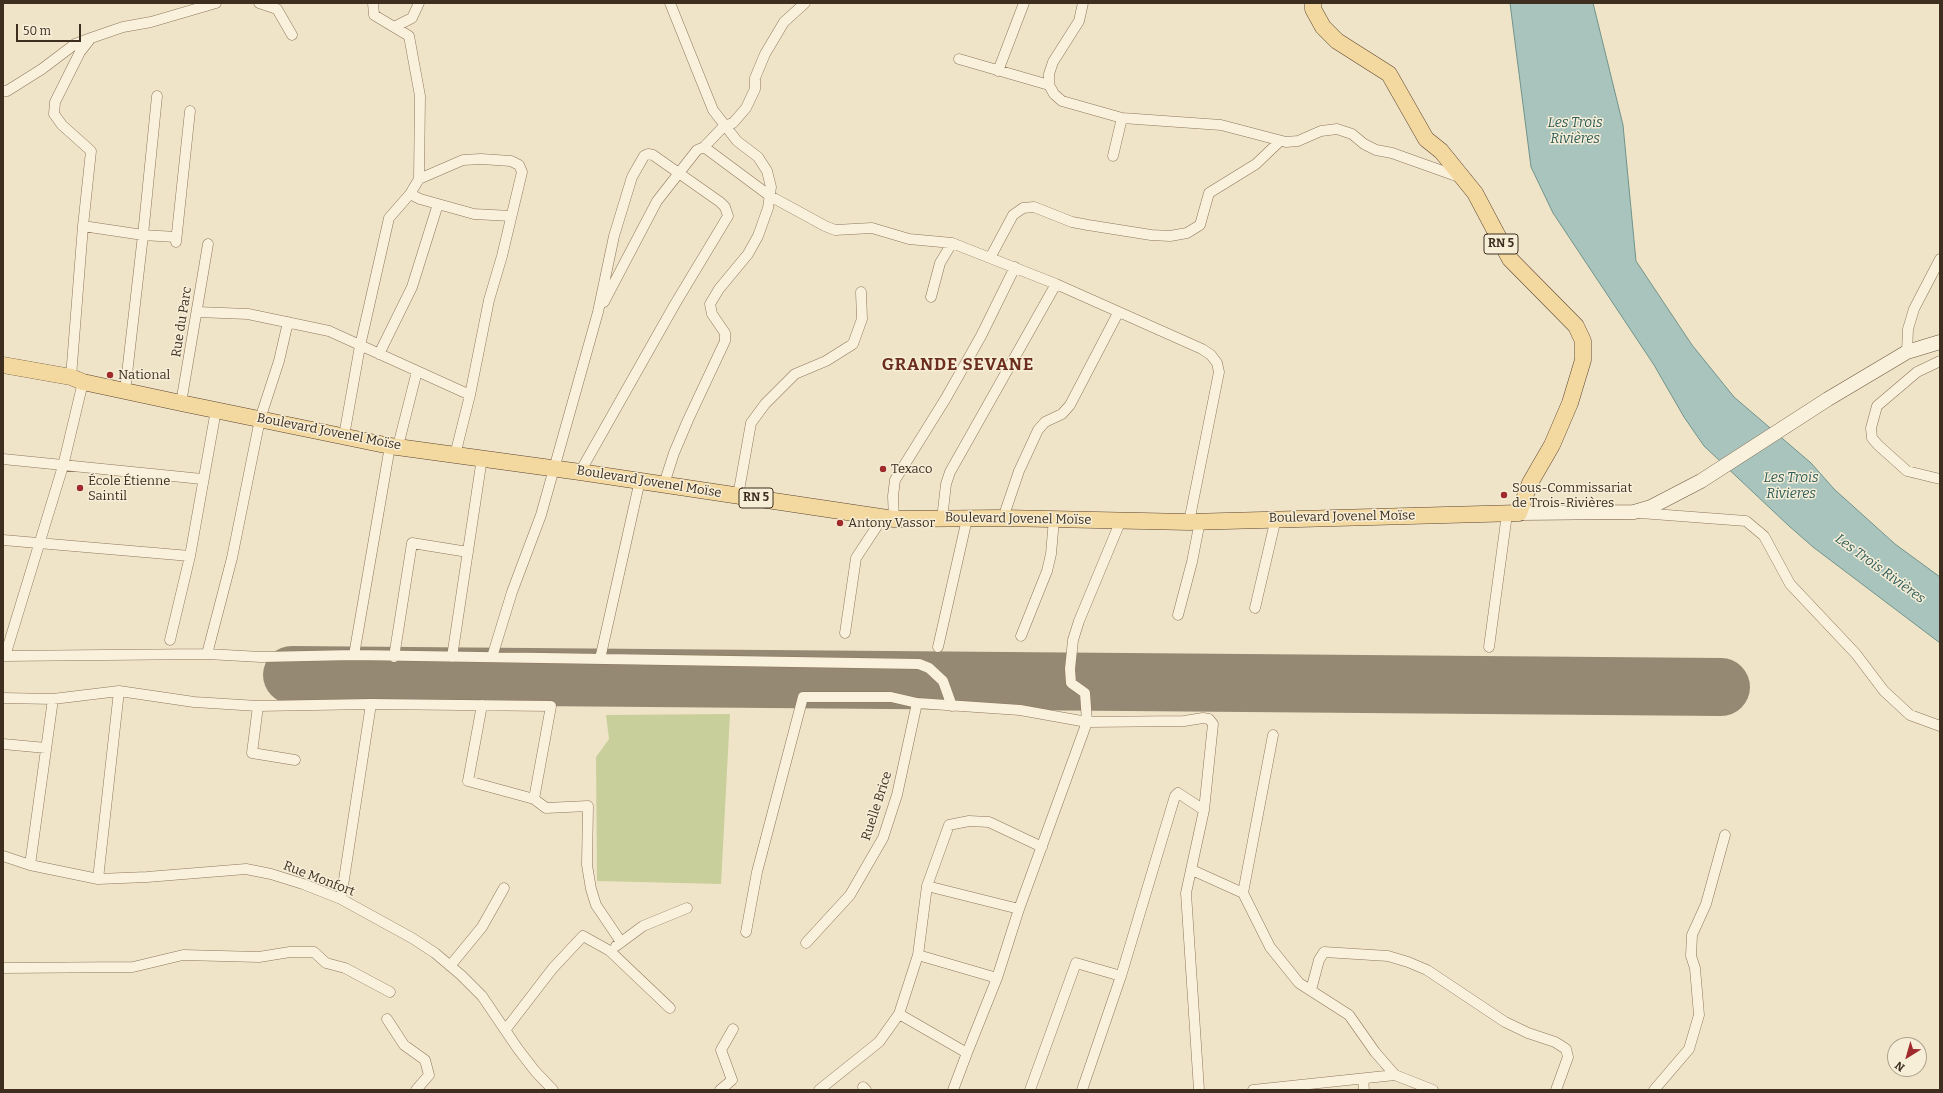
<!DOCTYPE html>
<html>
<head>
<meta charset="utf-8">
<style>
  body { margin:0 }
  #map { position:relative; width:1943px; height:1093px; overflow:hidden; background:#f0e4c8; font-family:Bitter,serif }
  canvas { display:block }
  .frame { position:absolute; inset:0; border:4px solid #3d2e20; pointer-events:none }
  .north { position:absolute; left:1887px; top:1037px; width:40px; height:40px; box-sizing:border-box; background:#f7eed8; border:1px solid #ada18e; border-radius:50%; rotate:217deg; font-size:11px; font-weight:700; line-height:16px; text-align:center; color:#3d2e20 }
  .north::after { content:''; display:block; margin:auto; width:14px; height:18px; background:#9e2a2b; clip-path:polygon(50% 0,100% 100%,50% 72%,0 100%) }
  .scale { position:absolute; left:16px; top:24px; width:65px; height:18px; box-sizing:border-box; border:2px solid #3d2e20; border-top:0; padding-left:5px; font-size:12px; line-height:14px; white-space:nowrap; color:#3d2e20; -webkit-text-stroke:3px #f7eed8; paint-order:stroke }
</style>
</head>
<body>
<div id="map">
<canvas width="1943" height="1093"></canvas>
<div class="frame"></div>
<div class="north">N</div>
<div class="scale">50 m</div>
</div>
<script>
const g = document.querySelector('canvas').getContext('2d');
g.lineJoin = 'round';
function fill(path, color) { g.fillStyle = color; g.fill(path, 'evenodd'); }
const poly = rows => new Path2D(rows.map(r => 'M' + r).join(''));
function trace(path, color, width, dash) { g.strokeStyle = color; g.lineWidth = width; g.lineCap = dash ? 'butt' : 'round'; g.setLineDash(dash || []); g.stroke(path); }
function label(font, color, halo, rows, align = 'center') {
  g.font = font + ' Bitter,serif'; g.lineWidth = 3; g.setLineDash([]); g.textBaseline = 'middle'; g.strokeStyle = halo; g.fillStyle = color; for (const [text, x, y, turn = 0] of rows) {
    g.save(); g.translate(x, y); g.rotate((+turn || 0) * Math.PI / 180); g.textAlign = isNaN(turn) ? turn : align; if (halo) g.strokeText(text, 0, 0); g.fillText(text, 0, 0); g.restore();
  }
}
const green = poly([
  [730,714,721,884,597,881,596,757,609,739,606,715]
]);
const water = poly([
  [1510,3,1593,3,1623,125,1636,261,1692,345,1734,397,1811,463,1834,489,1895,544,1940,577,1940,643,1813,547,1789,526,1704,446,1684,417,1654,365,1553,213,1531,167,1510,3]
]);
const runway = poly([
  [292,675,1721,687]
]);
const street = poly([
  [259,3,277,9,292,35],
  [373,3,374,15,409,36,420,96,419,179],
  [1083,3,1079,21,1053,62,1049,74,1049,85,1054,94,1062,101,1122,118,1221,125,1286,142,1298,141,1321,131,1337,129,1352,134,1364,144,1376,150,1392,153,1462,178],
  [394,27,412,18,419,3],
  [959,59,1049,85],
  [998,71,1024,3],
  [3,91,7,91,42,69,75,44,91,38],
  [704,147,724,126,733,123,746,108,755,89,755,78,765,54,784,22,805,3],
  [1113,156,1122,118],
  [410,194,420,199,474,214,511,216],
  [83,226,143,235,176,237],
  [176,242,190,111],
  [990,258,1013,215,1023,208,1034,207,1072,222,1088,225,1151,235,1170,236,1187,233,1200,225,1209,193,1256,164,1280,141],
  [931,297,940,263,952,243],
  [604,302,657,201,697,150,704,147,770,196,825,226,835,230,872,228,909,239,952,243,1056,284,1202,349,1211,355,1217,363,1219,372,1189,522],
  [197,312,248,314,329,331,470,395],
  [1907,352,1908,329,1914,309,1940,259],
  [379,354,412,287,438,204],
  [1940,361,1917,372,1877,406,1871,428,1872,438,1878,445,1907,471,1940,479],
  [71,377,83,226,91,151,62,125,54,114,55,102,80,52,91,38,123,27,151,22,216,3],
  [125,391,143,235,157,96],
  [181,403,208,244],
  [344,436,360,346,389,218,410,194,419,179,463,160,481,159,511,161,519,165,522,172,502,256,489,300,470,395,455,455],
  [398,446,417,371],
  [3,459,202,479],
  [664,484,674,453,688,420,725,341,725,333,712,314,710,304,719,289,748,254,758,236,768,208,771,187,767,171,758,157,737,141,713,110,670,3],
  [738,496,751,423,765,404,795,374,826,361,853,344,862,319,861,292],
  [1640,513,1746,521,1764,536,1790,584,1856,654,1884,691,1910,715,1940,726],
  [1003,518,1019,471,1038,430,1045,422,1062,414,1070,405,1118,313],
  [894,519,893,496,895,480,946,398,981,336,1015,267],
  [942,519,946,484,950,472,1056,284],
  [1121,520,1079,621,1073,640,1070,669,1071,683,1085,693,1087,722,1184,721,1203,718,1209,719,1213,724,1204,810,1186,893,1199,1090],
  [3,540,190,556],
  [1255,608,1276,518],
  [1178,615,1192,562,1200,521],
  [845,633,856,558,883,517],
  [1021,636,1047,571,1051,554,1054,519],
  [170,640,190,556,216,410],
  [938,647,967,519],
  [1489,647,1507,514],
  [207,654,232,558,260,419,279,361,288,322],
  [354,655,390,446],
  [3,656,207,654,261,657,354,655,919,664,929,668,943,681,952,706],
  [5,656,63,466,83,382],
  [394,657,412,543,468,552],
  [452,657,482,458],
  [492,657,512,592,541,515,598,312,614,236,632,177,644,156,648,154,653,155,720,202,725,207,728,216,675,304,580,472],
  [600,659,640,480],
  [3,698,53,699,119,691,194,702,258,706,371,704,341,899],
  [371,704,551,706,534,799],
  [482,705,468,781,534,799,546,808,588,806,587,865,591,889,596,905,621,942],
  [258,706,252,753,295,760],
  [1273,735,1243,893,1270,947,1299,983,1349,1015,1375,1052,1395,1075,1433,1090],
  [3,744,46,748],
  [3,856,30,865,98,879,147,877,246,869,271,874,303,884,341,899,412,938,435,953,461,975,482,996,518,1049,535,1071,553,1090],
  [30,865,53,699],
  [1192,870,1243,893],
  [98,879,119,691],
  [927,886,1019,909],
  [746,932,757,872,803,697,891,697,917,703,1020,710,1087,722,1019,909,997,978,967,1053,899,1014],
  [806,943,850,895,883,838,897,795,917,703],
  [616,946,643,926,687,908],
  [918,955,997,978],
  [450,966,482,927,504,888],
  [3,968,133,967,183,955,259,957,290,952,314,952,326,963,345,968,390,992],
  [1311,990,1319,960,1324,952,1388,956,1408,962,1427,970,1505,1022,1528,1033,1555,1042,1566,1049,1568,1057,1556,1090],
  [387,1019,404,1045,425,1060,429,1075,416,1090],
  [506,1029,553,968,583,936,610,951,670,1008],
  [1363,1079,1364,1090],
  [863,1087,866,1090],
  [720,1090,732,1080,721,1050,733,1029],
  [819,1090,879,1042,899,1014,918,955,927,886,949,825,969,821,989,822,1042,847],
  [953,1090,967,1053],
  [1030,1090,1076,963,1121,976],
  [1082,1090,1121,976,1175,796,1178,793,1204,810],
  [1253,1090,1395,1075],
  [1654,1090,1689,1049,1699,1015,1695,968,1691,956,1692,935,1706,904,1725,835]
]);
const secondary = poly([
  [1519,513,1634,512,1651,507,1701,481,1828,399,1907,352,1940,342]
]);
const primary = poly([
  [3,365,71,377,83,382,181,403,390,446,580,472,894,519,1003,518,1189,522,1519,513,1530,483,1552,445,1570,403,1583,360,1583,341,1576,326,1510,259,1475,193,1441,151,1426,139,1389,74,1337,41,1323,27,1313,9,1313,3]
]);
const markers = [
  [110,375,4,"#9e2a2b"],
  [883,469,4,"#9e2a2b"],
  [80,488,4,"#9e2a2b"],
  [1504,495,4,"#9e2a2b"],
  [840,523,4,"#9e2a2b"]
];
const shields = [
  [1501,244,34],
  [756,498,34]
];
const shieldNames = [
  ["RN 5",1501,244],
  ["RN 5",756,498]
];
const streetNames = [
  ["Rue du Parc",182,322,-81],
  ["Boulevard Jovenel Moïse",329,432,11],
  ["Boulevard Jovenel Moïse",649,482,9],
  ["Boulevard Jovenel Moïse",1342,517,-1],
  ["Boulevard Jovenel Moïse",1018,519,1],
  ["Ruelle Brice",877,806,-72],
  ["Rue Monfort",319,879,21]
];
const poiNames = [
  ["National",118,375],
  ["Texaco",891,469],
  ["École Étienne",88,481],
  ["Saintil",88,496],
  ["Sous-Commissariat",1512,488],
  ["de Trois-Rivières",1512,503],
  ["Antony Vassor",848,523]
];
const waterNames = [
  ["Les Trois",1575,123],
  ["Rivières",1575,139],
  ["Les Trois",1791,478],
  ["Rivieres",1791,494],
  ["Les Trois Rivières",1880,569,36]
];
const districtNames = [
  ["GRANDE SEVANE",958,365]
];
fill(green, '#c9cf9b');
fill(water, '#a9c4bc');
trace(water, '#6f938a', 1);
trace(runway, '#968974', 58);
trace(street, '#8d765c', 11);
trace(secondary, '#6f573f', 15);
trace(primary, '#5b4430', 17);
trace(street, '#faf1dc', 10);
trace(secondary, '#faf1dc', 14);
trace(primary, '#f3d9a0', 16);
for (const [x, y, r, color] of markers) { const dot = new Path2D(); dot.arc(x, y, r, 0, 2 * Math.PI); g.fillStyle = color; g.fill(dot); trace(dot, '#f7eed8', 1.5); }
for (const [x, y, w] of shields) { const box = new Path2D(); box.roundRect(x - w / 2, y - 10, w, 20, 3); g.fillStyle = '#f7eed8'; g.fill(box); trace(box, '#3d2e20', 1); }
label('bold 12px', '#3d2e20', null, shieldNames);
label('13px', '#3d2e20', '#f7eed8', streetNames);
label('13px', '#3d2e20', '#f7eed8', poiNames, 'left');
label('italic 14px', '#2f5d5a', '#f7eed8', waterNames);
g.letterSpacing = '1px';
label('bold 17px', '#6b2e1e', '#f7eed8', districtNames);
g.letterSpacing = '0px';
</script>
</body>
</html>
